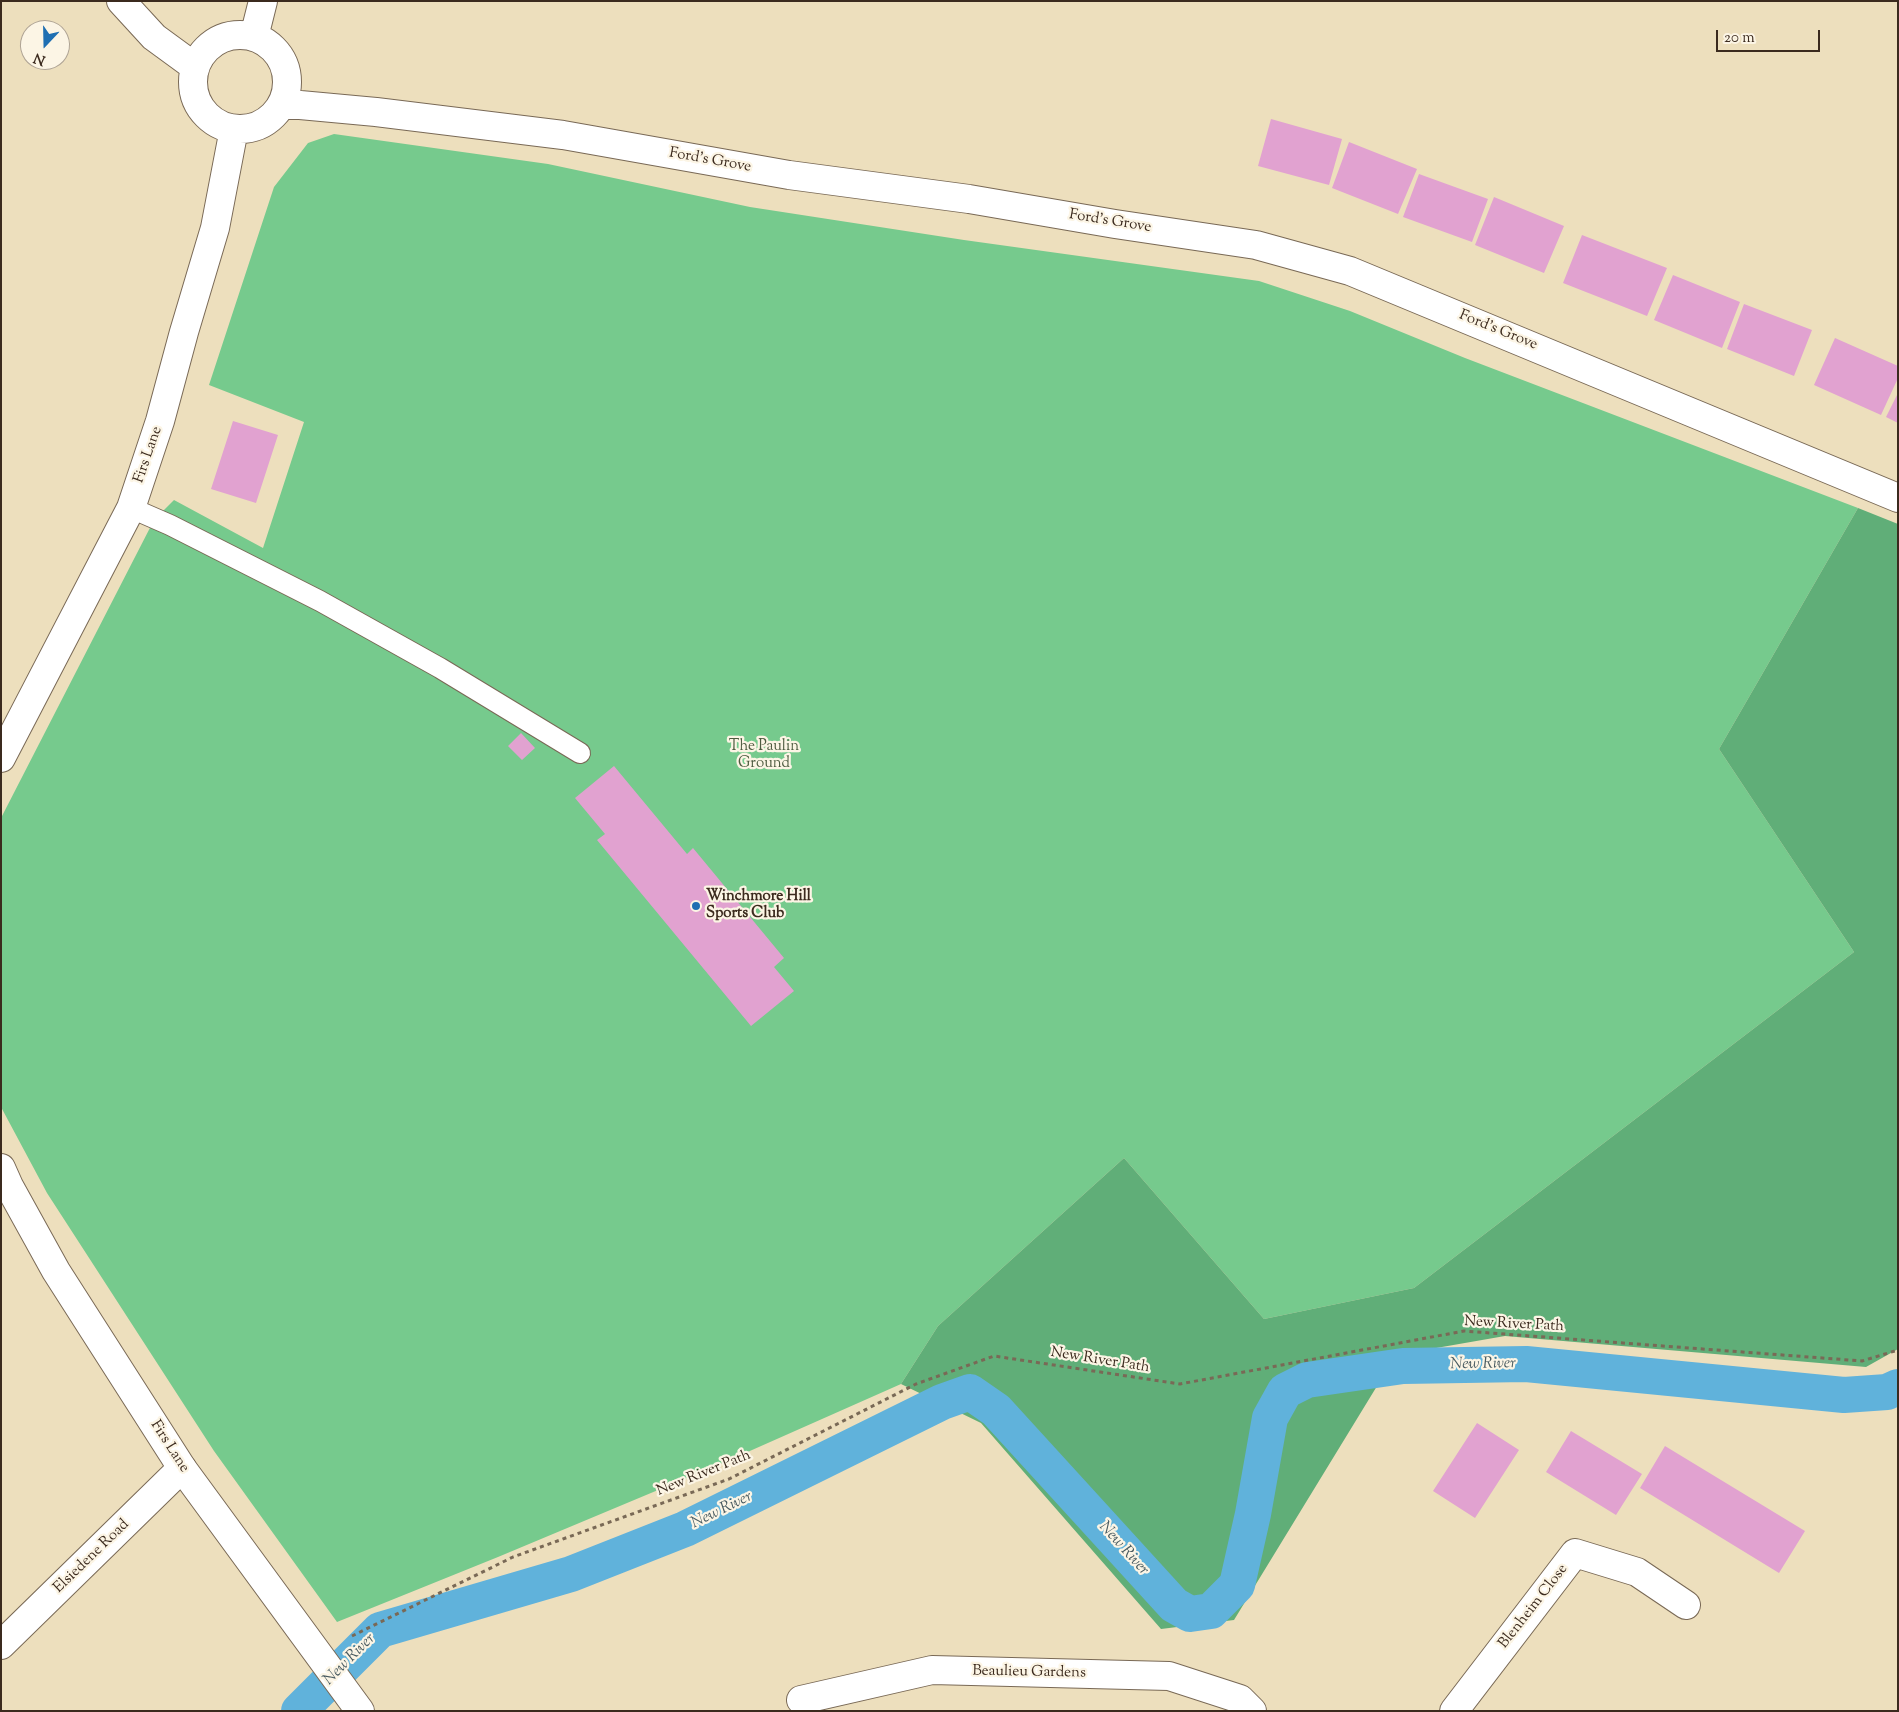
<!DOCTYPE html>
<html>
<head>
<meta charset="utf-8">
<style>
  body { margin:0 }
  #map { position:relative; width:1899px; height:1712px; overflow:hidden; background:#eddfbd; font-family:"Sorts Mill Goudy",serif }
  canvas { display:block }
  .frame { position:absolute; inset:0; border:2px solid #3b2a1e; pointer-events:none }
  .north { position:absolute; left:20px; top:20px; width:50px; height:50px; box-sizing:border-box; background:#fcf5e5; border:1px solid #afa495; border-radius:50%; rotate:201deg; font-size:14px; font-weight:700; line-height:20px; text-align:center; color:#3b2a1e }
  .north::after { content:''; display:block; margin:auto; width:18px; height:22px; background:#1f6fb2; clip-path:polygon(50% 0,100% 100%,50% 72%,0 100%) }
  .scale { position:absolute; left:1716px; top:30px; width:104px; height:22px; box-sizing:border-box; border:2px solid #3b2a1e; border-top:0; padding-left:6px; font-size:15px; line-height:18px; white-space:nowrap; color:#3b2a1e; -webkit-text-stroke:4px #fcf5e5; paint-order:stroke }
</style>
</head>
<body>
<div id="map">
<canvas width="1899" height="1712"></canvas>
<div class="frame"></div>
<div class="north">N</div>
<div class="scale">20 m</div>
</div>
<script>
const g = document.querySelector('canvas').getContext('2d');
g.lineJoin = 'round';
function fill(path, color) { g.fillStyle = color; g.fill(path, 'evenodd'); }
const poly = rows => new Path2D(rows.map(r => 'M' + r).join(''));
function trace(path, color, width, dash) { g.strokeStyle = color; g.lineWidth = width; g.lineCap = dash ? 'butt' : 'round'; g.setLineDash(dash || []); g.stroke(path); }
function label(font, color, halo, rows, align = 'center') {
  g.font = font + ' "Sorts Mill Goudy",serif'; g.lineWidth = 4.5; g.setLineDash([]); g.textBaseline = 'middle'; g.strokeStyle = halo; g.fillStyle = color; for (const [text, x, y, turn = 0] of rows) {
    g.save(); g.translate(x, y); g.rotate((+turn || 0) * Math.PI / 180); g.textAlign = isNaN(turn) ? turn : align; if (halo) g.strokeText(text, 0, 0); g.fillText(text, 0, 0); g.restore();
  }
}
const green = poly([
  [334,134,548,164,750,207,964,240,1259,281,1350,311,1465,358,1858,508,1719,749,1854,952,1414,1288,1264,1319,1124,1158,938,1326,901,1384,725,1462,498,1557,337,1622,214,1451,47,1193,1,1107,1,818,154,520,174,500,263,548,304,422,209,385,274,187,308,143]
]);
const forest = poly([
  [1858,508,1898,524,1898,1349,1866,1367,1505,1336,1396,1355,1234,1620,1161,1629,981,1423,901,1384,938,1326,1124,1158,1264,1319,1414,1288,1854,952,1719,749]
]);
const canal = poly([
  [299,1711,380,1630,571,1574,685,1529,942,1402,970,1392,996,1410,1174,1605,1190,1614,1211,1611,1237,1585,1253,1514,1270,1418,1285,1391,1307,1380,1403,1366,1526,1364,1844,1395,1887,1392,1898,1387]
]);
const building = poly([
  [1271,119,1342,139,1329,185,1258,166],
  [1349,142,1417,169,1398,214,1332,188],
  [1419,174,1488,199,1472,242,1403,217],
  [1494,197,1564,226,1544,273,1475,245],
  [1582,235,1667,268,1647,316,1563,283],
  [1673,275,1740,302,1722,348,1654,320],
  [1744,304,1812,330,1794,376,1727,349],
  [1835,338,1898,366,1898,378,1881,415,1814,385],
  [1898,393,1898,423,1886,417],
  [233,421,278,435,256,503,211,489],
  [521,733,535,748,522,760,508,746],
  [614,766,687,854,693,848,784,958,774,967,794,991,751,1026,597,840,605,834,575,798],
  [1477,1423,1519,1450,1475,1518,1433,1491],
  [1571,1431,1642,1474,1616,1515,1546,1472],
  [1665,1446,1805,1531,1779,1573,1640,1488]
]);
const path = poly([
  [352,1636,513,1557,729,1479,916,1384,994,1356,1180,1384,1464,1331,1862,1361,1898,1350]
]);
const lane = poly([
  [131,508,170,525,320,601,440,668,580,753]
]);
const street = poly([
  [1,1645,182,1468],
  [801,1700,932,1670,1169,1676,1240,1699,1252,1711],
  [1454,1711,1575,1553,1637,1572,1686,1605]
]);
const secondary = poly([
  [121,1,154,37,195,67],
  '193 82a47 47 0 1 1 94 0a47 47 0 1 1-94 0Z',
  [254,37,263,1],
  [281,105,300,105,376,112,563,135,789,175,969,199,1115,224,1256,245,1350,271,1898,498],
  [1,758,131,508,160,421,184,332,215,228,234,129],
  [1,1168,9,1186,56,1271,182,1468,360,1711]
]);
const markers = [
  [696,906,5,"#1f6fb2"]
];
const streetNames = [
  ["Ford's Grove",710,161,10],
  ["Ford's Grove",1110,222,9],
  ["Ford's Grove",1498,331,22],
  ["Firs Lane",149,455,-71],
  ["New River Path",1514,1325,3],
  ["New River Path",1100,1361,9],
  ["Firs Lane",169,1447,57],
  ["New River Path",704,1474,-22],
  ["Elsiedene Road",92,1557,-44],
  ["Blenheim Close",1534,1607,-52],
  ["Beaulieu Gardens",1029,1673,1]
];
const parkNames = [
  ["The Paulin",764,747],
  ["Ground",764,764]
];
const poiNames = [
  ["Winchmore Hill",706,897],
  ["Sports Club",706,914]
];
const waterNames = [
  ["New River",1483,1365,-1],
  ["New River",722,1511,-26],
  ["New River",1123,1549,48],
  ["New River",350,1660,-45]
];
fill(green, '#76ca8d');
fill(forest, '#60ae78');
trace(canal, '#60b2db', 36);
fill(building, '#e1a2d0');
trace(lane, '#796956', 22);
trace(street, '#796956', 30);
trace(secondary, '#796956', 30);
trace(path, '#796956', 3, [4, 4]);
trace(lane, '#fff', 20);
trace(street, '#fff', 28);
trace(secondary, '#fff', 28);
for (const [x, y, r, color] of markers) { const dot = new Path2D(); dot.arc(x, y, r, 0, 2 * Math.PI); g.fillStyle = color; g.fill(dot); trace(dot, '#fcf5e5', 2); }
label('15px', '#3b2a1e', '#fcf5e5', streetNames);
label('15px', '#4d5a3f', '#fcf5e5', parkNames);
label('bold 15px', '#3b2a1e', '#fcf5e5', poiNames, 'left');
label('italic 16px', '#485a60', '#fcf5e5', waterNames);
</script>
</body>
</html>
